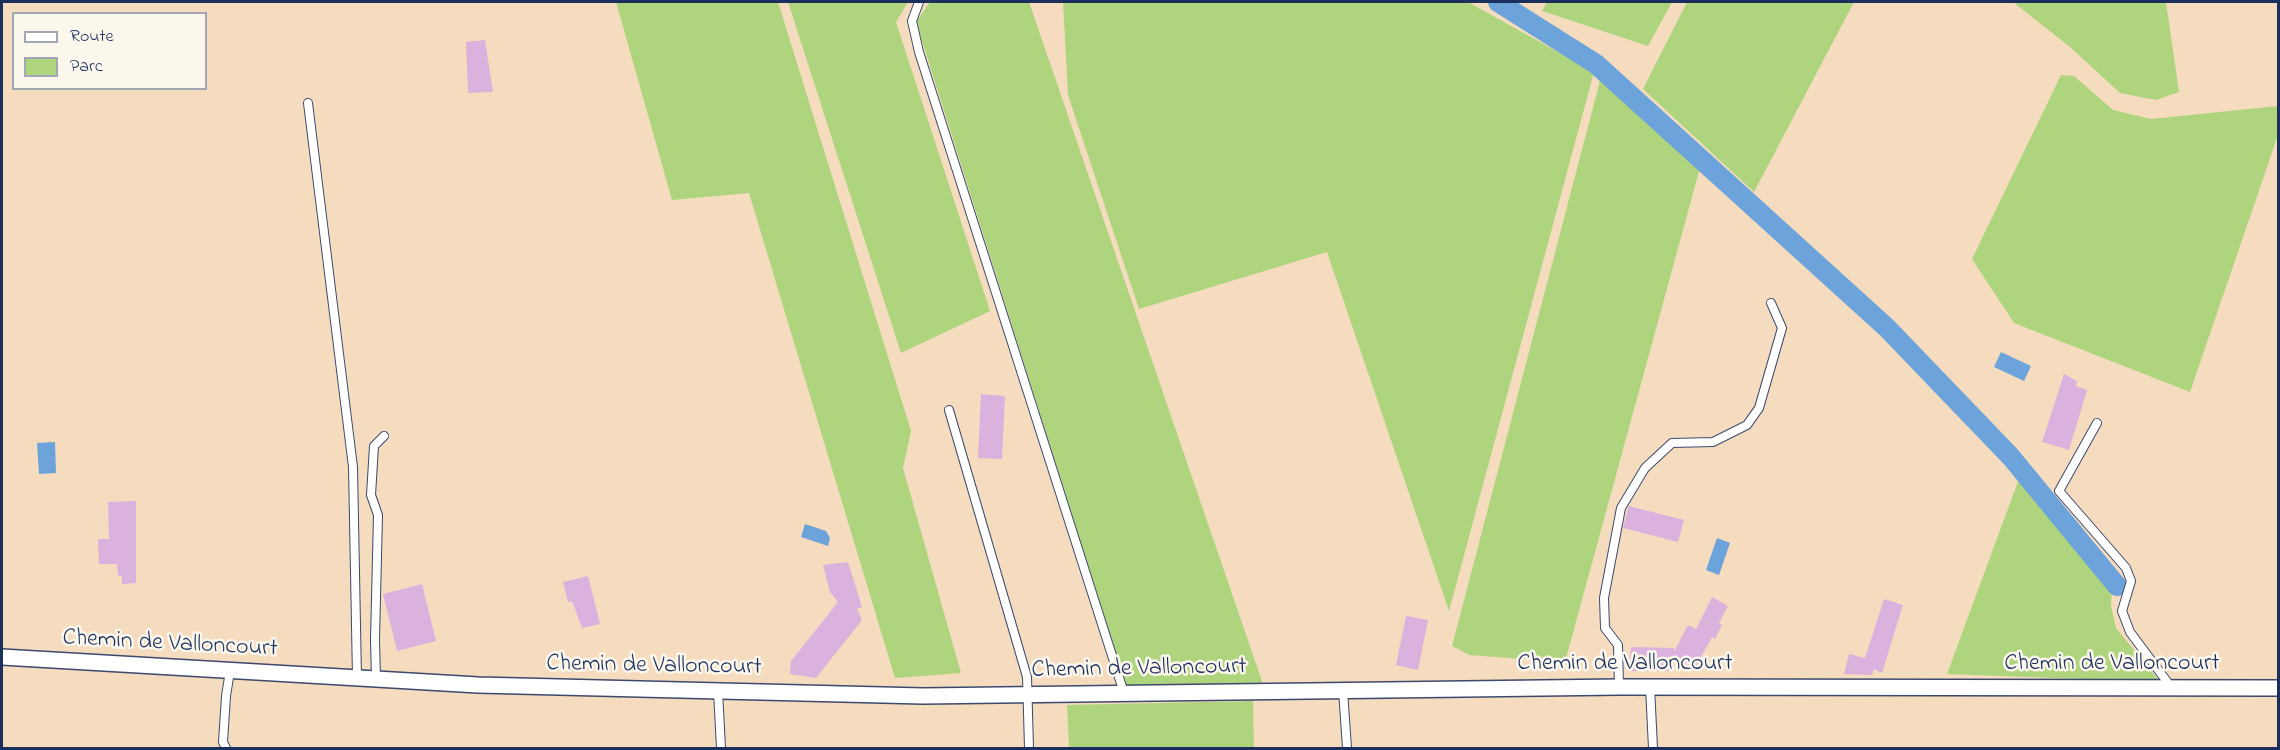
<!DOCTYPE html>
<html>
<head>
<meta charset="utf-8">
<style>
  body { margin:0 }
  #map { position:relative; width:2280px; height:750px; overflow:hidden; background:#f5dcbf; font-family:"Indie Flower",sans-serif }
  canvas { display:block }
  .frame { position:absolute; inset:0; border:3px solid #1b2f5e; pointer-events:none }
  .legend { position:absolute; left:12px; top:12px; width:195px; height:78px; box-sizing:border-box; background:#fbf7ec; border:2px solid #a1a7b3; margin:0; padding:8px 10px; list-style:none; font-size:18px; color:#1b2f5e }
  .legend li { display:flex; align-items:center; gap:12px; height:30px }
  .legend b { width:30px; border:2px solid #a1a7b3 }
</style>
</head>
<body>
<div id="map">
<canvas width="2280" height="750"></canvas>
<div class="frame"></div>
<ul class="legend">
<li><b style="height:8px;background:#fff"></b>Route</li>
<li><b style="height:16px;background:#aed47e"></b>Parc</li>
</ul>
</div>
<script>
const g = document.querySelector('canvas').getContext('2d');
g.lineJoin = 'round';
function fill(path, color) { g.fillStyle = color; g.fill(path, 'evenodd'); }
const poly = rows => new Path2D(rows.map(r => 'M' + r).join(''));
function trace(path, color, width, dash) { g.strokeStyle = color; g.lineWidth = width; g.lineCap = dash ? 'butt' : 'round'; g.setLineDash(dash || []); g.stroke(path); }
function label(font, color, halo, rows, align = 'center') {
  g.font = font + ' "Indie Flower",sans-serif'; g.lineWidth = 5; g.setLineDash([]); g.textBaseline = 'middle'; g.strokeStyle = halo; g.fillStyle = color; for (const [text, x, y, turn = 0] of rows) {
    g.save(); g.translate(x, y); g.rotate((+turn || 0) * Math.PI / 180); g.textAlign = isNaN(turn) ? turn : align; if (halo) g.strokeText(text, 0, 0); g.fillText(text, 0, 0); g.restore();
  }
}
const green = poly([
  [616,2,778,2,911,431,903,468,961,673,895,678,749,193,672,200],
  [788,2,908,2,896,22,990,311,901,353],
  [930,2,1029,2,1264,687,1126,686,916,22],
  [1063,2,1468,2,1594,72,1449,611,1327,252,1139,309,1068,95],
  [1547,2,1672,2,1648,46,1542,11],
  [1687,2,1854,2,1754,192,1643,89],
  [2013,2,2166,2,2179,92,2156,100,2120,93,2070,47],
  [2061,75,2074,76,2113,110,2151,119,2278,106,2278,135,2190,392,2014,323,1972,259],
  [1601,77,1701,164,1565,662,1469,655,1452,646],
  [2020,476,2112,584,2111,606,2116,628,2160,682,1947,674],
  [1253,701,1254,748,1069,748,1067,705]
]);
const water = poly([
  [2001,352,2031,366,2024,381,1994,367],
  [55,442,56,473,39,474,37,443],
  [805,524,826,531,830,538,828,546,801,537],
  [1717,538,1730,543,1719,575,1706,570]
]);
const canal = poly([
  [1498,2,1596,64,1887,328,2011,457,2117,586]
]);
const building = poly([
  [485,40,493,92,468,93,466,42],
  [2064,374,2077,381,2076,386,2087,390,2069,450,2042,442],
  [981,394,1005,396,1002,459,978,458],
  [136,501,136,583,122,584,122,576,118,576,117,564,99,564,98,539,109,539,108,502],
  [1629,506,1684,520,1678,542,1623,528],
  [848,562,862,607,857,609,862,620,816,678,790,674,791,661,838,602,830,592,823,565],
  [588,576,600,624,582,628,572,601,568,602,563,582],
  [422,584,436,641,397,651,383,594],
  [1712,597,1728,606,1719,623,1722,625,1715,639,1712,637,1695,668,1673,658,1672,671,1629,671,1631,647,1674,648,1674,652,1688,625,1696,629],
  [1884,599,1903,605,1882,673,1874,669,1872,675,1844,674,1849,654,1865,658],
  [1406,616,1428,620,1418,670,1396,665]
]);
const lane = poly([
  [919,2,912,21,919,52,1124,693],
  [308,103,353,467,357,678],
  [949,410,1027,677,1029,748],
  [2097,423,2059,491,2126,568,2131,581,2122,611,2130,632,2171,687],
  [376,679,375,640,378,515,371,495,374,446,384,436],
  [1619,687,1618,645,1605,628,1604,598,1621,508,1645,468,1672,443,1713,442,1747,425,1759,408,1782,328,1771,303],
  [1650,687,1653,748],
  [1343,690,1347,748],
  [718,691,721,748],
  [226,748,223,742,226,696,230,671]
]);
const street = poly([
  [2,657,478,685,923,696,1619,687,2278,688]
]);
const streetNames = [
  ["Chemin de Valloncourt",170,645,3],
  ["Chemin de Valloncourt",1625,665],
  ["Chemin de Valloncourt",2112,665],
  ["Chemin de Valloncourt",654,667,1],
  ["Chemin de Valloncourt",1139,670,-1]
];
fill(green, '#aed47e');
fill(water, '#6ba3da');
trace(canal, '#6ba3da', 20);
fill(building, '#dbb1de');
trace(lane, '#3c496d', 10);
trace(street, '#3c496d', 18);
trace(lane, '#fff', 8);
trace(street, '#fff', 15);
label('24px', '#1b2f5e', '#fbf7ec', streetNames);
</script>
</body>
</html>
